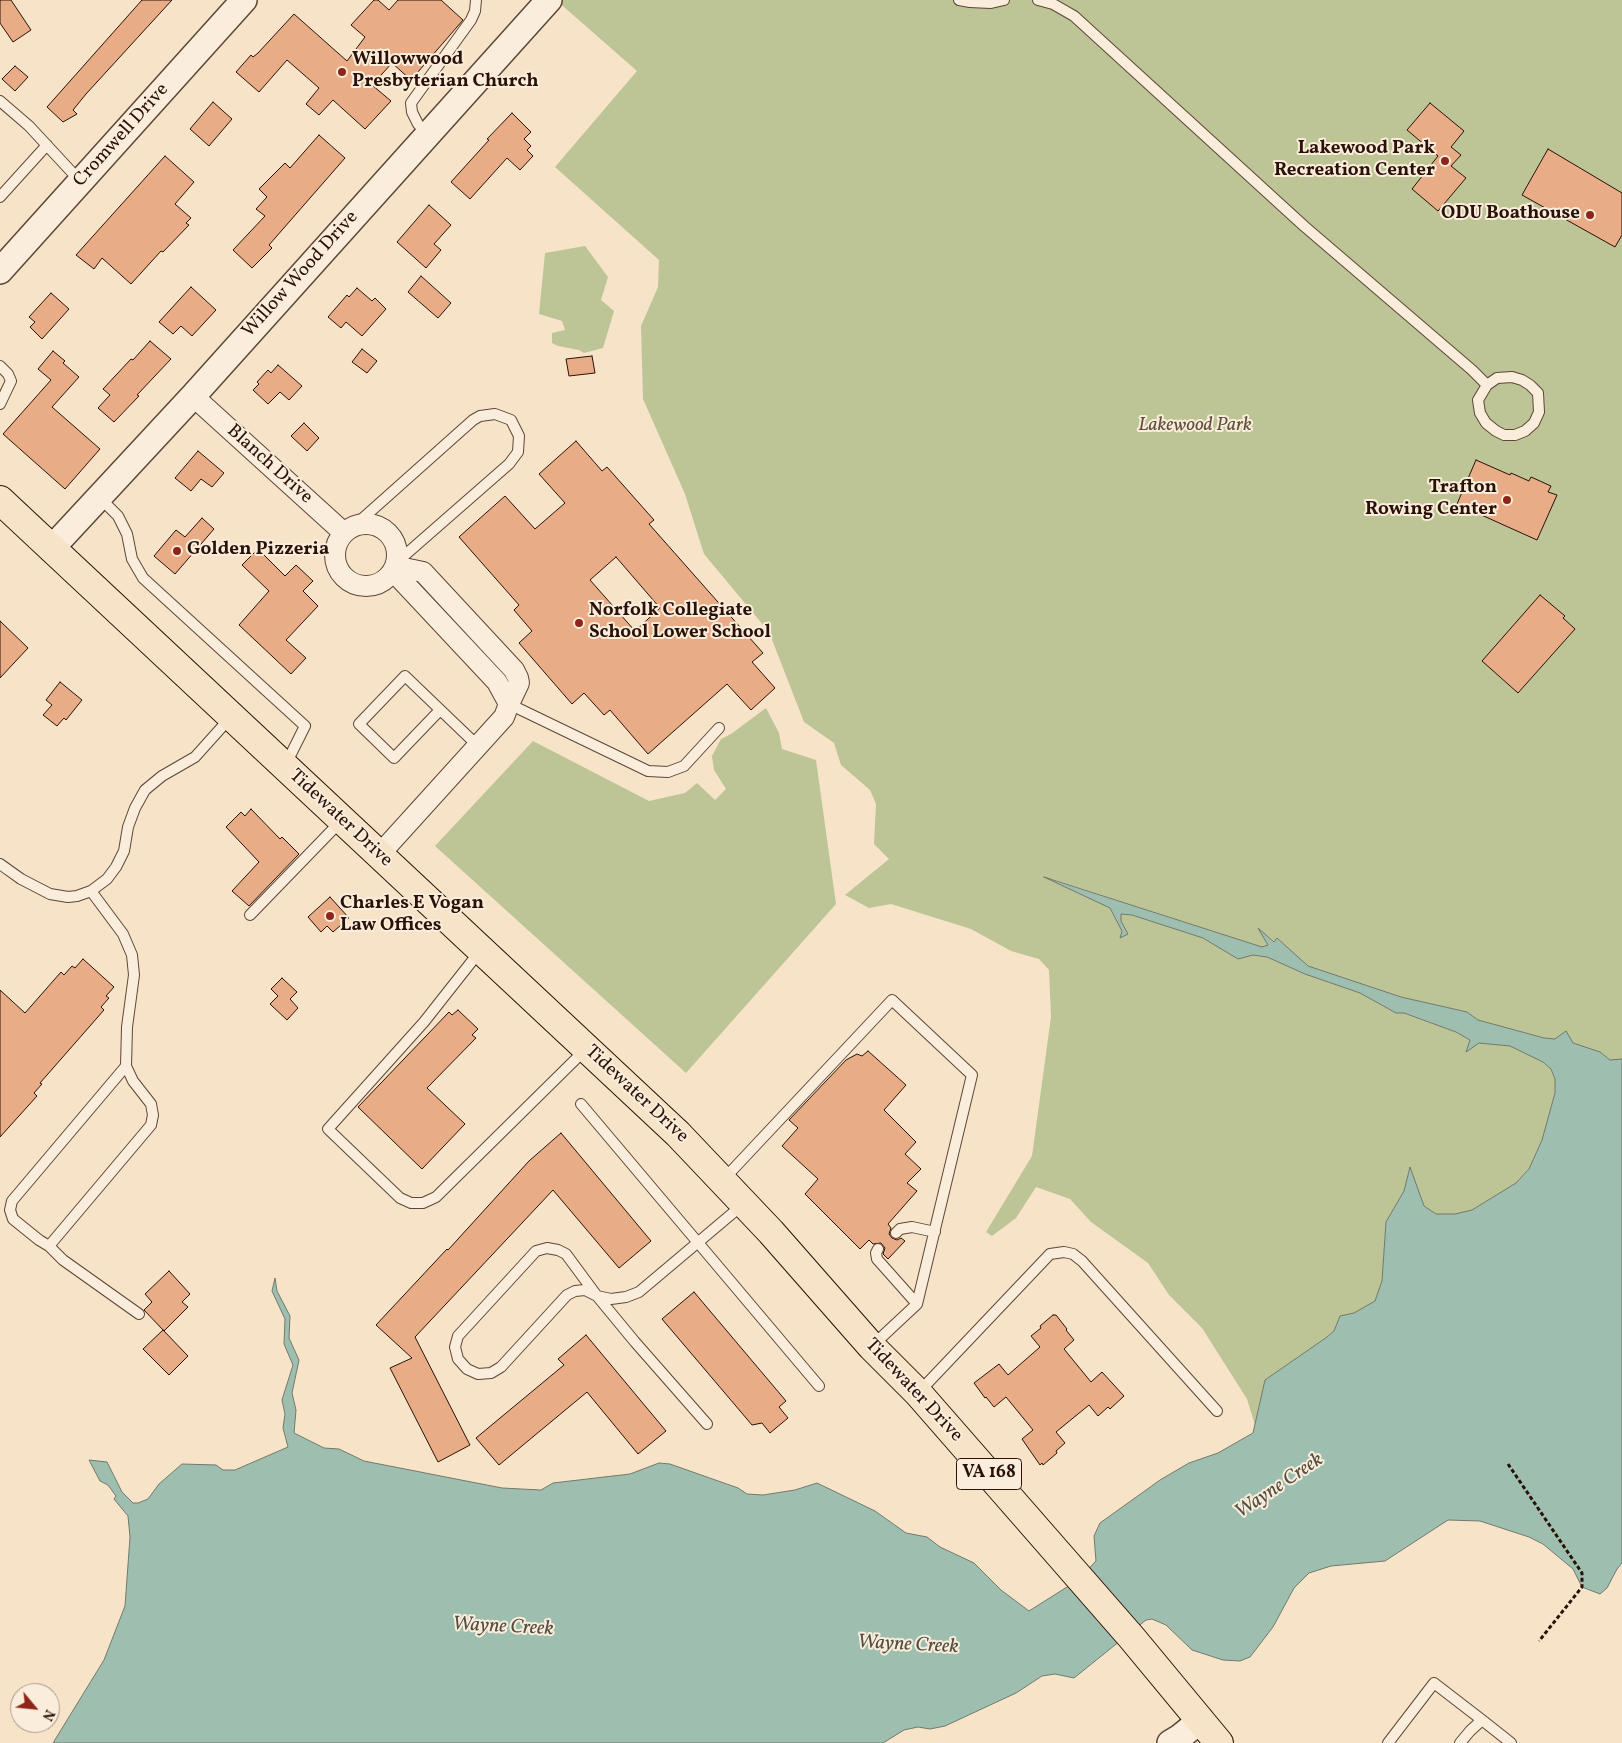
<!DOCTYPE html>
<html>
<head>
<meta charset="utf-8">
<style>
  body { margin:0 }
  #map { position:relative; width:1622px; height:1743px; overflow:hidden; background:#f7e4c8; font-family:Vollkorn,serif }
  canvas { display:block }
  .north { position:absolute; left:10px; top:1683px; width:50px; height:50px; box-sizing:border-box; background:#faeddb; border:1px solid #a79586; border-radius:50%; rotate:118deg; font-size:14px; font-weight:700; line-height:20px; text-align:center; color:#2a1107 }
  .north::after { content:''; display:block; margin:auto; width:18px; height:22px; background:#8f2418; clip-path:polygon(50% 0,100% 100%,50% 72%,0 100%) }
</style>
</head>
<body>
<div id="map">
<canvas width="1622" height="1743"></canvas>
<div class="north">N</div>
</div>
<script>
const g = document.querySelector('canvas').getContext('2d');
g.lineJoin = 'round';
function fill(path, color) { g.fillStyle = color; g.fill(path, 'evenodd'); }
const poly = rows => new Path2D(rows.map(r => 'M' + r).join(''));
function trace(path, color, width, dash) { g.strokeStyle = color; g.lineWidth = width; g.lineCap = dash ? 'butt' : 'round'; g.setLineDash(dash || []); g.stroke(path); }
function label(font, color, halo, rows, align = 'center') {
  g.font = font + ' Vollkorn,serif'; g.lineWidth = 4; g.setLineDash([]); g.textBaseline = 'middle'; g.strokeStyle = halo; g.fillStyle = color; for (const [text, x, y, turn = 0] of rows) {
    g.save(); g.translate(x, y); g.rotate((+turn || 0) * Math.PI / 180); g.textAlign = isNaN(turn) ? turn : align; if (halo) g.strokeText(text, 0, 0); g.fillText(text, 0, 0); g.restore();
  }
}
const green = poly([
  [556,0,1622,0,1622,1059,1610,1060,1600,1052,1573,1043,1555,1039,1544,1038,1478,1020,1467,1012,1401,997,1307,966,1277,938,1275,942,1260,930,1268,945,1262,947,1049,878,1110,908,1122,931,1120,937,1128,934,1121,921,1121,914,1132,915,1203,938,1238,958,1253,955,1267,957,1305,974,1360,993,1396,1013,1403,1013,1456,1032,1470,1040,1466,1051,1479,1043,1511,1046,1543,1062,1551,1069,1555,1079,1555,1093,1542,1140,1529,1169,1516,1183,1472,1210,1455,1214,1436,1214,1424,1206,1410,1168,1404,1191,1386,1222,1382,1281,1375,1301,1354,1313,1340,1316,1334,1331,1327,1337,1265,1380,1255,1425,1247,1399,1202,1328,1169,1295,1148,1263,1091,1222,1070,1199,1036,1187,1016,1218,992,1236,986,1232,1032,1156,1051,1017,1049,970,1039,959,1011,951,971,929,891,904,869,908,845,895,889,859,874,844,876,804,870,790,841,765,834,743,804,722,769,632,704,554,685,494,643,399,641,326,658,287,659,260,555,167,637,71],
  [585,246,608,277,601,300,614,311,603,348,584,353,579,350,558,346,552,343,552,333,565,330,562,321,539,314,545,253],
  [766,708,779,733,782,749,816,760,836,904,686,1073,435,846,533,741,649,801,685,793,697,783,715,800,726,789,714,770,712,756,721,739,731,734]
]);
const water = poly([
  [1044,877,1262,947,1268,945,1258,928,1274,942,1277,938,1308,966,1401,997,1467,1012,1478,1020,1544,1038,1555,1039,1566,1031,1573,1043,1600,1052,1610,1060,1622,1059,1622,1563,1617,1569,1607,1588,1600,1594,1582,1587,1573,1569,1543,1544,1529,1537,1480,1521,1448,1520,1385,1561,1331,1566,1309,1573,1294,1588,1273,1627,1250,1657,1240,1661,1223,1660,1192,1650,1166,1625,1152,1619,1146,1620,1074,1678,1055,1674,1042,1676,1016,1693,945,1726,930,1729,918,1727,904,1730,883,1743,53,1743,104,1660,125,1606,130,1537,128,1516,114,1499,116,1496,108,1485,100,1481,89,1460,107,1462,122,1492,133,1503,138,1503,148,1499,159,1484,182,1464,216,1465,223,1470,235,1470,288,1447,283,1428,285,1414,282,1400,293,1365,284,1344,285,1319,272,1291,275,1278,277,1291,290,1316,289,1338,299,1360,292,1393,296,1410,294,1433,324,1448,339,1449,364,1461,502,1488,541,1490,553,1483,630,1474,659,1463,670,1464,738,1488,747,1494,763,1495,795,1490,817,1483,875,1511,906,1533,927,1537,940,1547,974,1563,1001,1590,1029,1611,1078,1580,1096,1561,1094,1536,1100,1523,1160,1480,1189,1463,1218,1453,1253,1433,1265,1380,1327,1337,1334,1331,1340,1316,1354,1313,1375,1301,1382,1281,1386,1222,1404,1191,1410,1167,1424,1206,1436,1214,1455,1214,1472,1210,1516,1183,1529,1169,1542,1140,1555,1093,1555,1079,1551,1069,1543,1062,1510,1046,1479,1043,1466,1052,1470,1040,1456,1032,1404,1013,1396,1013,1360,993,1305,974,1267,957,1253,955,1238,959,1203,938,1132,915,1121,914,1121,921,1128,934,1120,938,1122,931,1110,908,1044,877]
]);
const building = poly([
  [0,0,11,0,31,30,13,42,0,23,0,0],
  [142,0,172,0,86,94,73,110,77,114,63,122,47,107,142,0],
  [374,0,378,0,389,10,398,0,441,0,463,20,411,80,392,63,372,85,391,101,365,129,333,100,319,115,306,104,319,88,287,60,259,92,236,72,251,55,253,57,258,53,294,14,347,61,365,37,351,25,374,0],
  [15,66,28,77,15,91,2,79,15,66],
  [213,102,232,119,209,146,190,129,213,102],
  [1430,103,1464,131,1451,147,1461,155,1451,166,1466,178,1438,211,1412,189,1438,156,1407,130,1430,103],
  [512,113,531,132,524,139,531,146,527,150,533,156,520,170,507,158,470,199,451,182,489,140,487,139,512,113],
  [319,135,345,158,269,245,272,248,252,268,233,250,265,216,256,209,267,197,259,189,285,163,290,168,319,135],
  [1548,149,1622,193,1622,235,1615,247,1522,195,1548,149],
  [165,156,194,182,175,204,191,218,186,223,189,225,163,252,161,251,131,284,102,258,94,269,76,255,165,156],
  [429,205,451,225,434,244,441,250,426,268,397,242,429,205],
  [421,276,451,303,438,318,408,292,421,276],
  [191,287,216,310,192,336,181,326,173,334,159,322,191,287],
  [357,288,372,301,375,298,386,309,362,336,346,322,341,328,328,317,347,295,349,297,357,288],
  [51,293,69,309,42,339,30,327,35,322,29,317,51,293],
  [150,341,171,359,137,395,139,396,114,422,98,408,110,395,103,389,131,359,133,360,150,341],
  [362,349,377,361,367,373,352,362,362,349],
  [53,351,65,361,63,363,79,377,52,407,100,449,65,489,3,434,51,380,38,369,53,351],
  [592,356,595,373,569,376,566,359,592,356],
  [278,365,302,386,289,400,280,392,268,404,253,390,259,384,257,382,268,370,271,373,278,365],
  [304,423,319,438,307,451,291,436,304,423],
  [576,441,602,471,607,467,654,520,649,524,763,653,752,662,775,688,751,710,727,684,648,754,610,710,604,715,584,693,572,704,519,643,532,631,514,610,519,605,459,537,505,496,535,529,565,503,539,474,576,441],
  [616,557,660,608,635,631,590,580,616,557],
  [198,451,224,473,212,487,201,479,191,491,175,478,198,451],
  [1476,460,1510,475,1511,473,1529,481,1531,477,1551,486,1548,492,1557,495,1537,540,1457,504,1476,460],
  [202,518,214,529,175,574,154,556,176,530,185,537,202,518],
  [258,549,285,576,296,565,313,581,303,591,318,606,286,640,306,658,291,674,239,625,269,591,242,565,258,549],
  [1540,595,1565,616,1563,618,1575,629,1518,693,1482,661,1540,595],
  [0,621,28,648,0,678,0,621],
  [60,682,82,700,66,720,64,718,57,726,43,715,52,705,46,700,60,682],
  [251,809,280,839,282,837,299,854,249,906,232,891,259,862,226,827,241,812,245,816,251,809],
  [330,897,349,918,333,932,327,926,321,932,308,917,330,897],
  [83,959,114,987,106,996,109,998,101,1007,104,1010,40,1083,42,1084,34,1093,37,1096,0,1137,0,990,25,1013,61,972,64,975,72,966,75,968,83,959],
  [282,978,297,992,290,999,298,1008,287,1020,270,1004,278,996,271,989,282,978],
  [458,1010,478,1029,472,1035,476,1038,427,1088,465,1124,422,1169,358,1107,449,1012,452,1015,458,1010],
  [868,1051,906,1085,884,1110,916,1142,905,1154,921,1169,907,1183,917,1191,888,1224,891,1228,889,1234,892,1238,897,1240,901,1238,905,1241,888,1259,883,1254,885,1248,881,1243,873,1244,869,1240,860,1249,805,1194,818,1179,782,1146,798,1128,789,1120,846,1060,857,1054,862,1056,868,1051],
  [561,1133,651,1241,619,1268,553,1190,415,1337,470,1445,438,1462,390,1368,412,1358,376,1325,447,1249,448,1250,529,1161,561,1133],
  [169,1271,190,1294,182,1302,188,1307,164,1331,144,1310,152,1302,145,1294,169,1271],
  [694,1292,786,1401,779,1407,788,1418,770,1433,762,1423,752,1425,662,1319,694,1292],
  [1053,1315,1056,1315,1067,1329,1066,1330,1074,1340,1064,1349,1091,1382,1102,1372,1124,1396,1110,1409,1108,1407,1098,1416,1089,1405,1056,1432,1065,1443,1056,1451,1057,1453,1043,1465,1042,1463,1040,1465,1022,1439,1033,1430,1006,1397,994,1407,986,1397,985,1398,974,1383,999,1364,1008,1375,1040,1347,1031,1336,1041,1328,1040,1326,1053,1315],
  [163,1330,188,1356,169,1375,143,1349,163,1330],
  [586,1335,666,1431,638,1454,587,1392,499,1465,476,1438,564,1365,558,1359,586,1335]
]);
const path = poly([
  [1508,1464,1582,1573,1582,1587,1539,1641]
]);
const service = poly([
  [959,0,970,2,991,3,1004,0],
  [1038,0,1053,4,1074,16,1304,226,1472,370,1487,385],
  [0,101,29,126,80,181],
  [427,134,418,124,412,112,411,103,471,20,475,11,476,0],
  [0,197,47,145],
  [0,366,8,374,11,381,0,404],
  [1512,377,1522,380,1530,385,1538,393,1539,412,1534,423,1525,431,1515,435,1504,435,1496,431,1486,423,1480,413,1478,400,1487,385,1497,378,1512,377],
  [100,498,118,516,127,534,132,559,143,578,305,726,285,766],
  [353,527,473,420,480,416,495,414,511,420,519,436,518,452,509,464,397,562],
  [509,704,648,771,668,772,684,766,719,728],
  [440,710,394,758,359,724,405,676,478,746],
  [0,864,21,879,50,894,68,897,77,896,91,891,107,879,116,867,124,851,128,827,135,808,145,790,162,776,195,757,230,718],
  [91,891,123,934,132,955,134,975,127,1027,126,1066,12,1201,10,1210,13,1219,39,1240,49,1246,63,1260,139,1314],
  [250,915,341,821],
  [480,951,424,1022,328,1129,400,1198,411,1203,423,1203,436,1197,586,1049],
  [581,1104,819,1386],
  [723,1180,892,1000,972,1075,917,1304,872,1346],
  [896,1233,900,1229,912,1227,935,1232],
  [49,1246,151,1125,153,1115,151,1104,133,1081,126,1066],
  [547,1248,558,1250,566,1254,597,1296,585,1290,575,1291,567,1295,501,1367,491,1373,478,1374,467,1369,458,1359,455,1347,458,1336,536,1251,547,1248],
  [878,1249,876,1253,877,1259,917,1304],
  [597,1296,611,1299,626,1297,639,1292,734,1212,745,1206],
  [597,1296,635,1342,707,1424],
  [919,1392,1050,1254,1064,1252,1073,1254,1082,1261,1217,1411],
  [1388,1743,1434,1683,1482,1720],
  [1460,1743,1470,1731,1482,1720,1511,1743]
]);
const minor = poly([
  [193,396,344,533],
  '335 555a31 31 0 1 1 62 0a31 31 0 1 1-62 0Z',
  [393,571,497,682,509,704,519,683,518,678,514,670,423,572,404,568,395,567],
  [379,855,504,717,509,704]
]);
const tertiary = poly([
  [0,271,244,0],
  [51,549,193,396,549,0],
  [1170,1743,1180,1737,1201,1720]
]);
const trunk = poly([
  [0,500,678,1134,771,1232,872,1347,918,1393,1132,1638,1219,1743]
]);
const markers = [
  [342,72,5,"#8f2418"],
  [1445,161,5,"#8f2418"],
  [1590,215,5,"#8f2418"],
  [1507,500,5,"#8f2418"],
  [177,551,5,"#8f2418"],
  [579,623,5,"#8f2418"],
  [330,916,5,"#8f2418"]
];
const shields = [
  [989,1474,65]
];
const shieldNames = [
  ["VA 168",989,1474]
];
const poiNames = [
  ["Willowwood",352,61],
  ["Presbyterian Church",352,83],
  ["Lakewood Park",1435,150,"right"],
  ["Recreation Center",1435,172,"right"],
  ["ODU Boathouse",1580,215,"right"],
  ["Trafton",1497,489,"right"],
  ["Rowing Center",1497,511,"right"],
  ["Golden Pizzeria",187,551],
  ["Norfolk Collegiate",589,612],
  ["School Lower School",589,634],
  ["Charles E Vogan",340,905],
  ["Law Offices",340,927]
];
const streetNames = [
  ["Cromwell Drive",122,136,-48],
  ["Willow Wood Drive",301,275,-48],
  ["Blanch Drive",269,465,42],
  ["Tidewater Drive",340,819,43],
  ["Tidewater Drive",636,1095,43],
  ["Tidewater Drive",913,1391,47]
];
const parkNames = [
  ["Lakewood Park",1195,427]
];
const waterNames = [
  ["Wayne Creek",1280,1487,-34],
  ["Wayne Creek",503,1628,3],
  ["Wayne Creek",908,1646,3]
];
fill(green, '#bdc496');
fill(water, '#9ebfaf');
trace(water, '#70796c', 1);
fill(building, '#e8ad87');
trace(building, '#2a1107', 1);
trace(service, '#5d4637', 12);
trace(minor, '#5d4637', 22);
trace(tertiary, '#5d4637', 28);
trace(trunk, '#2a1107', 30);
trace(path, '#2a1107', 3, [4, 2.5]);
trace(service, '#faeddb', 10);
trace(minor, '#faeddb', 20);
trace(tertiary, '#faeddb', 25);
trace(trunk, '#f7e4c8', 28);
for (const [x, y, r, color] of markers) { const dot = new Path2D(); dot.arc(x, y, r, 0, 2 * Math.PI); g.fillStyle = color; g.fill(dot); trace(dot, '#faeddb', 2); }
for (const [x, y, w] of shields) { const box = new Path2D(); box.roundRect(x - w / 2, y - 15.5, w, 31, 4); g.fillStyle = '#faeddb'; g.fill(box); trace(box, '#2a1107', 1); }
label('bold 18px', '#2a1107', null, shieldNames);
label('bold 19px', '#2a1107', '#faeddb', poiNames, 'left');
label('19px', '#2a1107', '#faeddb', streetNames);
label('italic 19px', '#5d5039', '#faeddb', parkNames);
label('italic 20px', '#534e42', '#faeddb', waterNames);
</script>
</body>
</html>
